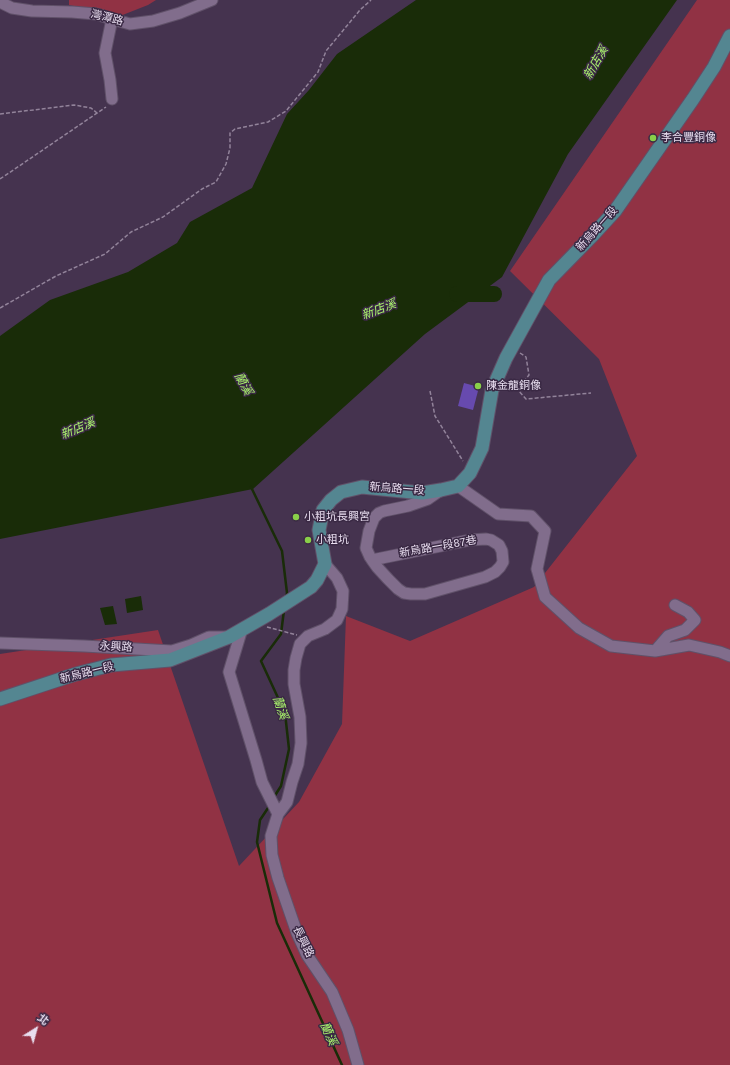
<!DOCTYPE html>
<html>
<head>
<meta charset="utf-8">
<style>
  body { margin:0 }
  #map { position:relative; width:730px; height:1065px; overflow:hidden; background:#45334f; font-family:Helvetica,"Noto Sans TC",sans-serif }
  canvas { display:block }
  .north { position:absolute; left:16px; top:1009px; width:40px; height:40px; -webkit-text-stroke:3px #3a2944; paint-order:stroke; rotate:37deg; font-size:11px; font-weight:700; line-height:16px; text-align:center; color:#e9def0 }
  .north::after { content:''; display:block; margin:auto; width:14px; height:18px; background:#e9def0; clip-path:polygon(50% 0,100% 100%,50% 72%,0 100%) }
</style>
</head>
<body>
<div id="map">
<canvas width="730" height="1065"></canvas>
<div class="north">北</div>
</div>
<script>
const g = document.querySelector('canvas').getContext('2d');
g.lineJoin = 'round';
function fill(path, color) { g.fillStyle = color; g.fill(path, 'evenodd'); }
const poly = rows => new Path2D(rows.map(r => 'M' + r).join(''));
function trace(path, color, width, dash) { g.strokeStyle = color; g.lineWidth = width; g.lineCap = dash ? 'butt' : 'round'; g.setLineDash(dash || []); g.stroke(path); }
function label(font, color, halo, rows, align = 'center') {
  g.font = font + ' Helvetica,"Noto Sans TC",sans-serif'; g.lineWidth = 3; g.setLineDash([]); g.textBaseline = 'middle'; g.strokeStyle = halo; g.fillStyle = color; for (const [text, x, y, turn = 0] of rows) {
    g.save(); g.translate(x, y); g.rotate((+turn || 0) * Math.PI / 180); g.textAlign = isNaN(turn) ? turn : align; if (halo) g.strokeText(text, 0, 0); g.fillText(text, 0, 0); g.restore();
  }
}
const green = poly([
  [69,0,156,0,148,5,120,16,69,5],
  [697,0,730,0,730,1065,0,1065,0,654,158,630,239,866,299,802,342,724,346,616,410,641,534,587,637,456,599,359,510,271]
]);
const water = poly([
  [416,0,677,0,568,154,502,277,425,334,253,489,0,539,0,336,50,300,128,272,177,243,190,222,252,188,287,114,309,90,337,54],
  [141,596,143,610,127,613,125,599],
  [113,606,117,624,105,625,100,608]
]);
const stream = poly([
  [251,487,282,551,287,593,286,597],
  [274,797,281,786,289,749,285,713,261,661,281,634,284,610],
  [270,805,260,820,257,842,277,923,342,1065]
]);
const river = poly([
  [457,294,494,294]
]);
const building = poly([
  [464,383,479,387,473,410,458,406]
]);
const path = poly([
  [0,114,74,105,91,108,97,113],
  [0,179,78,126,106,107],
  [0,308,56,276,105,254,131,232,163,217,202,189,216,182,226,164,230,148,230,133,235,129,268,122,286,111,318,72,326,51,360,10,371,0],
  [520,353,526,357,529,375,517,389,526,399,591,393],
  [430,391,435,416,463,461],
  [267,627,297,635]
]);
const minor = poly([
  [0,2,12,8,32,11,72,12,96,14,112,19,130,24,153,21,180,13,212,0],
  [112,19,105,53,110,80,112,99],
  [458,486,498,514,531,516,545,531,537,569,545,597,579,628,611,646,655,651,689,645,720,652,730,656],
  [372,560,470,540,486,539,491,540,499,545,502,551,503,562,500,567,495,572,485,577,425,594,411,594,404,593,398,589,388,579,377,567,372,560,370,557,366,548,369,531,374,518,379,513,384,511,408,506,428,499,441,490],
  [325,564,337,578,343,591,342,609,337,620,325,629,308,636,300,644,296,658,294,670,294,684,300,717,301,743,298,764,292,782,287,802,278,814,271,836,272,855,278,878,297,933,307,955,332,992,348,1030,358,1065],
  [242,629,229,672,256,760,262,782,278,814],
  [0,643,84,646,172,651,191,645,209,637,226,637],
  [655,651,668,636,685,630,695,620,688,612,675,605]
]);
const major = poly([
  [0,699,76,674,111,665,170,660,229,637,269,614,311,587,317,580,325,564,319,530,323,510,331,500,341,492,362,487,422,493,441,490,458,486,470,473,482,448,492,390,506,358,549,280,592,236,615,211,693,99,714,67,730,36]
]);
const markers = [
  [653,138,4,"#89cf49"],
  [478,386,4,"#89cf49"],
  [296,517,4,"#89cf49"],
  [308,540,4,"#89cf49"]
];
const streetNames = [
  ["灣潭路",107,18,14],
  ["新烏路一段",597,229,-48],
  ["新烏路一段",397,489,4],
  ["新烏路一段87巷",438,547,-10],
  ["永興路",116,647,3],
  ["新烏路一段",87,673,-14],
  ["長興路",303,942,64]
];
const poiNames = [
  ["李合豐銅像",661,138],
  ["陳金龍銅像",486,386],
  ["小粗坑長興宮",304,517],
  ["小粗坑",316,540]
];
const waterNames = [
  ["新店溪",596,63,-60],
  ["新店溪",379,310,-21],
  ["蘭溪",243,384,61],
  ["新店溪",78,429,-23],
  ["蘭溪",280,708,71],
  ["蘭溪",328,1034,65]
];
fill(green, '#913244');
fill(water, '#192c08');
trace(stream, '#192c08', 2.5);
trace(river, '#192c08', 16);
fill(building, '#674aaf');
trace(minor, '#605169', 13);
trace(major, '#605169', 15);
trace(path, '#92839a', 1.5, [4, 2]);
trace(minor, '#816d8c', 11);
trace(major, '#548691', 13);
for (const [x, y, r, color] of markers) { const dot = new Path2D(); dot.arc(x, y, r, 0, 2 * Math.PI); g.fillStyle = color; g.fill(dot); trace(dot, '#3a2944', 1.5); }
label('11px', '#e9def0', '#3a2944', streetNames);
label('11px', '#e9def0', '#3a2944', poiNames, 'left');
label('italic 12px', '#abf66d', '#3a2944', waterNames);
</script>
</body>
</html>
